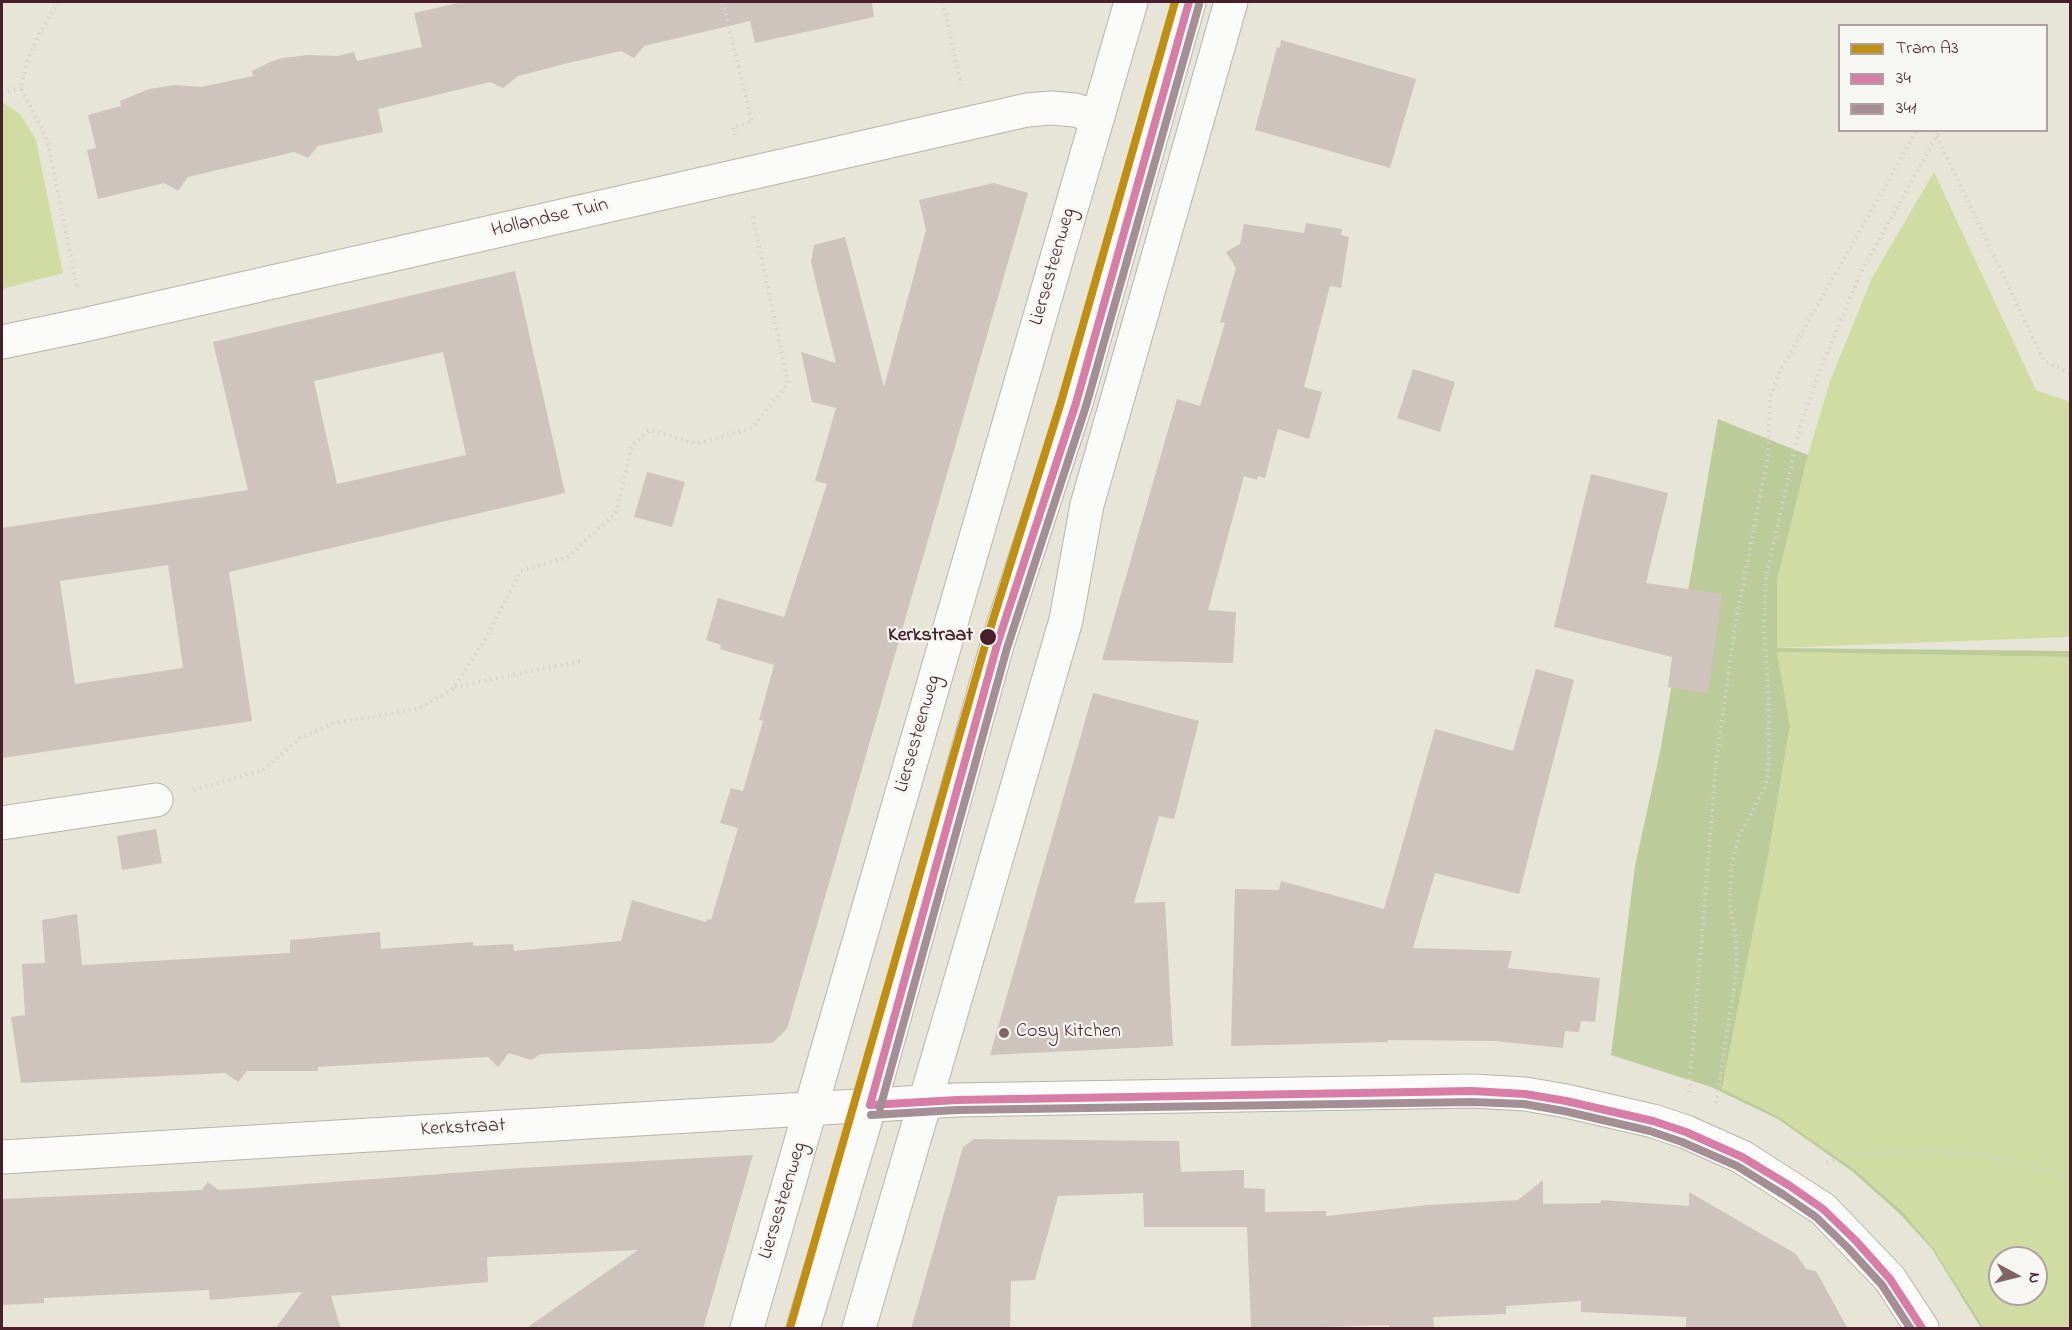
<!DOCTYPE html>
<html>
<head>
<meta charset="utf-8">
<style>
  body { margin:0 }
  #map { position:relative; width:2072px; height:1330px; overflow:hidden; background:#e7e5d7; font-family:"Indie Flower",sans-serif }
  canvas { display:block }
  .frame { position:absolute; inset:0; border:3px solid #4a1f2b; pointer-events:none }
  .legend { position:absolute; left:1838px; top:24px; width:210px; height:108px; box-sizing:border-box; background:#f6f6f2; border:2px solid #b1a0a2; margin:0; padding:8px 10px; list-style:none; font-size:18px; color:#4a1f2b }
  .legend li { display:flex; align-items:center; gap:12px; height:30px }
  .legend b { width:30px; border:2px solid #b1a0a2 }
  .north { position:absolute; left:1988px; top:1246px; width:60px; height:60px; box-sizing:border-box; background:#f6f6f2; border:2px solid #b1a0a2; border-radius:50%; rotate:97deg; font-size:16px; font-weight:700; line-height:24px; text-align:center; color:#4a1f2b }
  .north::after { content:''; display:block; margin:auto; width:21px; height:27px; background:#816467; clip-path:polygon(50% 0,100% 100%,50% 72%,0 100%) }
</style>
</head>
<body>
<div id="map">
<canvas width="2072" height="1330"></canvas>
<div class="frame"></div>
<ul class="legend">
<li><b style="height:8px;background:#c08f0f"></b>Tram A3</li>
<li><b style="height:8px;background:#d87da6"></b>34</li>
<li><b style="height:8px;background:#a48f95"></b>341</li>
</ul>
<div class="north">N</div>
</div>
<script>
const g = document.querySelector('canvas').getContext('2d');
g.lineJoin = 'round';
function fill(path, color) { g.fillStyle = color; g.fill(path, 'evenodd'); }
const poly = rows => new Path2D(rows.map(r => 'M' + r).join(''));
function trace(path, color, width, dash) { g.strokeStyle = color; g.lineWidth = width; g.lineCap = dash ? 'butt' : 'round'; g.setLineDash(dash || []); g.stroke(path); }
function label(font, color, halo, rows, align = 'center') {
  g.font = font + ' "Indie Flower",sans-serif'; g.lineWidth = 4.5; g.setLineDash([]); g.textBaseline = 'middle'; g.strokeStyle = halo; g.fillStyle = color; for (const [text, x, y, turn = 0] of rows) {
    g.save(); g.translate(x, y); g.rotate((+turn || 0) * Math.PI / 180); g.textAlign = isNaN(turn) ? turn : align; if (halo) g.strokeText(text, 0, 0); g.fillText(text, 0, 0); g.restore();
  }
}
const green = poly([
  [2,102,20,114,36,140,63,273,2,289],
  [1934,172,2036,390,2070,402,2070,637,1777,648,1777,580,1808,455,1830,381,1872,278],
  [1777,652,2070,657,2070,1328,1984,1328,1933,1248,1903,1212,1854,1169,1779,1117,1722,1090,1768,857,1790,725],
  [2000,1258,2036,1258,2036,1294,2000,1294]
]);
const forest = poly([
  [1718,419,1808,455,1777,580,1777,648,2070,651,2070,657,1777,652,1790,725,1768,857,1722,1089,1779,1117,1854,1169,1903,1212,1933,1248,1984,1328,1981,1328,1932,1249,1901,1215,1853,1172,1778,1119,1711,1087,1611,1055,1635,866,1660,752]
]);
const building = poly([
  [462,2,872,2,874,17,755,43,750,21,644,46,634,58,621,51,568,63,518,76,503,88,490,82,378,109,383,132,318,146,308,158,294,152,188,177,178,191,164,183,98,199,87,150,96,148,88,115,121,106,120,101,149,89,175,85,201,87,253,76,252,71,270,62,282,58,308,55,337,56,354,52,357,61,422,47,414,13],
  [1281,40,1416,79,1390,168,1255,130,1277,47,1280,48],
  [994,183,1028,193,787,1029,772,1043,541,1054,531,1060,509,1053,498,1067,488,1057,318,1067,318,1071,247,1071,238,1082,225,1073,21,1083,11,1017,25,1015,22,964,45,963,42,920,77,914,82,965,290,953,290,940,380,932,381,949,473,942,473,946,513,944,514,951,621,941,632,900,706,922,707,919,711,920,738,828,720,823,731,788,743,791,763,721,759,720,774,665,720,649,721,645,706,640,718,598,784,617,827,484,815,481,836,408,812,402,801,352,836,363,811,262,814,245,845,237,884,387,926,230,919,200],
  [1306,223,1342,229,1341,235,1349,237,1341,288,1330,286,1304,387,1322,392,1309,439,1278,429,1265,478,1258,476,1257,480,1244,476,1208,610,1236,612,1233,663,1102,660,1177,399,1200,406,1225,323,1220,322,1236,268,1226,252,1240,244,1244,224,1304,233],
  [515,271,565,493,229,572,252,721,2,758,2,528,248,490,213,342],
  [443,352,466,455,337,484,314,381],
  [168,565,183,668,75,684,60,581],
  [1413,369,1455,382,1440,432,1397,418],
  [647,472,685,482,672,527,634,517],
  [1591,474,1668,493,1646,583,1722,594,1708,694,1668,687,1672,657,1554,627],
  [1536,669,1574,680,1519,894,1435,873,1413,948,1512,951,1508,968,1600,978,1595,1022,1581,1021,1579,1032,1565,1031,1563,1048,1494,1041,1388,1040,1387,1042,1231,1046,1235,889,1279,890,1281,881,1384,909,1435,729,1513,751],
  [1093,693,1199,721,1174,819,1159,816,1134,903,1165,902,1173,1046,990,1055],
  [156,829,162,863,122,870,117,836],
  [974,1139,1179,1141,1181,1172,1244,1170,1244,1188,1265,1189,1265,1212,1326,1211,1326,1216,1428,1205,1518,1200,1543,1180,1543,1204,1600,1203,1602,1200,1689,1206,1689,1192,1796,1254,1806,1269,1816,1271,1848,1329,1686,1329,1686,1317,1581,1312,1581,1301,1506,1306,1506,1314,1433,1317,1434,1329,1390,1329,1389,1325,1251,1329,1247,1227,1144,1227,1143,1193,1058,1196,1035,1280,1011,1281,1010,1329,911,1329,963,1147],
  [753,1155,703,1329,525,1329,638,1250,487,1257,488,1282,331,1296,341,1329,275,1329,302,1292,210,1300,209,1290,44,1298,44,1303,2,1305,2,1199,202,1190,208,1182,218,1190,253,1188,520,1168]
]);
const path = poly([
  [58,2,39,34,27,62,21,88,47,139,77,287],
  [723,2,752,122,733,127,735,135],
  [943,2,961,85],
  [2,92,21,88],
  [1937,136,2044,361,2070,373],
  [455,687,581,661],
  [194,790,263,770,301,737,334,723,418,709,454,688,486,638,521,571,568,557,616,513,632,445,649,430,697,444,752,428,788,383,752,213],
  [1689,1092,1716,763,1736,620,1768,456,1770,398,1779,373,1917,130],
  [1716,1103,1737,969,1736,939,1730,905,1731,869,1738,838,1766,785,1769,755,1769,702,1764,631,1766,576,1800,427,1818,376,1861,272,1940,130],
  [1827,1163,1846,1155,1931,1150,1986,1156,2070,1177]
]);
const minor = poly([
  [2,342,84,325,1027,110,1051,108,1075,110,1098,117],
  [2,823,156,800],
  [2,1157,957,1100,1472,1091,1525,1094,1566,1101,1653,1121,1686,1132,1742,1157,1823,1209,1890,1279,1922,1328],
  [803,1328,870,1105,997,645,1076,403,1189,2]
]);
const major = poly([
  [747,1328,1131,2],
  [859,1328,1066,620,1087,505,1231,2]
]);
const bus1 = poly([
  [870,1105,997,645,1076,403,1189,2],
  [870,1105,957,1100,1472,1091,1525,1094,1566,1101,1653,1121,1686,1132,1742,1157,1790,1186,1823,1209,1856,1241,1890,1279,1922,1328]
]);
const bus2 = poly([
  [880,1108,1007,648,1086,406,1199,5],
  [871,1115,957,1110,1472,1102,1524,1104,1564,1111,1650,1131,1682,1142,1737,1166,1784,1195,1816,1217,1848,1248,1882,1285,1910,1328]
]);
const tram1 = poly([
  [790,1328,986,642,1061,402,1175,2]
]);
const markers = [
  [988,637,9,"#4a1f2b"],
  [1004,1033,6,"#816467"]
];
const streetNames = [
  ["Hollandse Tuin",550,219,-13],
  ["Liersesteenweg",1054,267,-74],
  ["Liersesteenweg",919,734,-74],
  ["Kerkstraat",463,1129,-3],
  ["Liersesteenweg",784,1201,-73]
];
const stopNames = [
  ["Kerkstraat",973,637]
];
const poiNames = [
  ["Cosy Kitchen",1016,1033]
];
fill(green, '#d1dca3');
fill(forest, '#bbcb9a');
fill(building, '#cfc3bd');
trace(minor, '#b8b3ac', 35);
trace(major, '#b8b3ac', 35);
trace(path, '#d6d3d0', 4, [1.5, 4.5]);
trace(minor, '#fbfbf9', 33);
trace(major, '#fbfbf9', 33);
trace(bus1, '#d87da6', 8);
trace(bus2, '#a48f95', 8);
trace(tram1, '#c08f0f', 8);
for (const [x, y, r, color] of markers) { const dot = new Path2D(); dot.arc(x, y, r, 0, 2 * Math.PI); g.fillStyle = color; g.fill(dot); trace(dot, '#f6f6f2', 2); }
label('20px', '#4a1f2b', '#f6f6f2', streetNames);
label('bold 20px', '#4a1f2b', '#f6f6f2', stopNames, 'right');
label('20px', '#4a1f2b', '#f6f6f2', poiNames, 'left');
</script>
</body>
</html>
